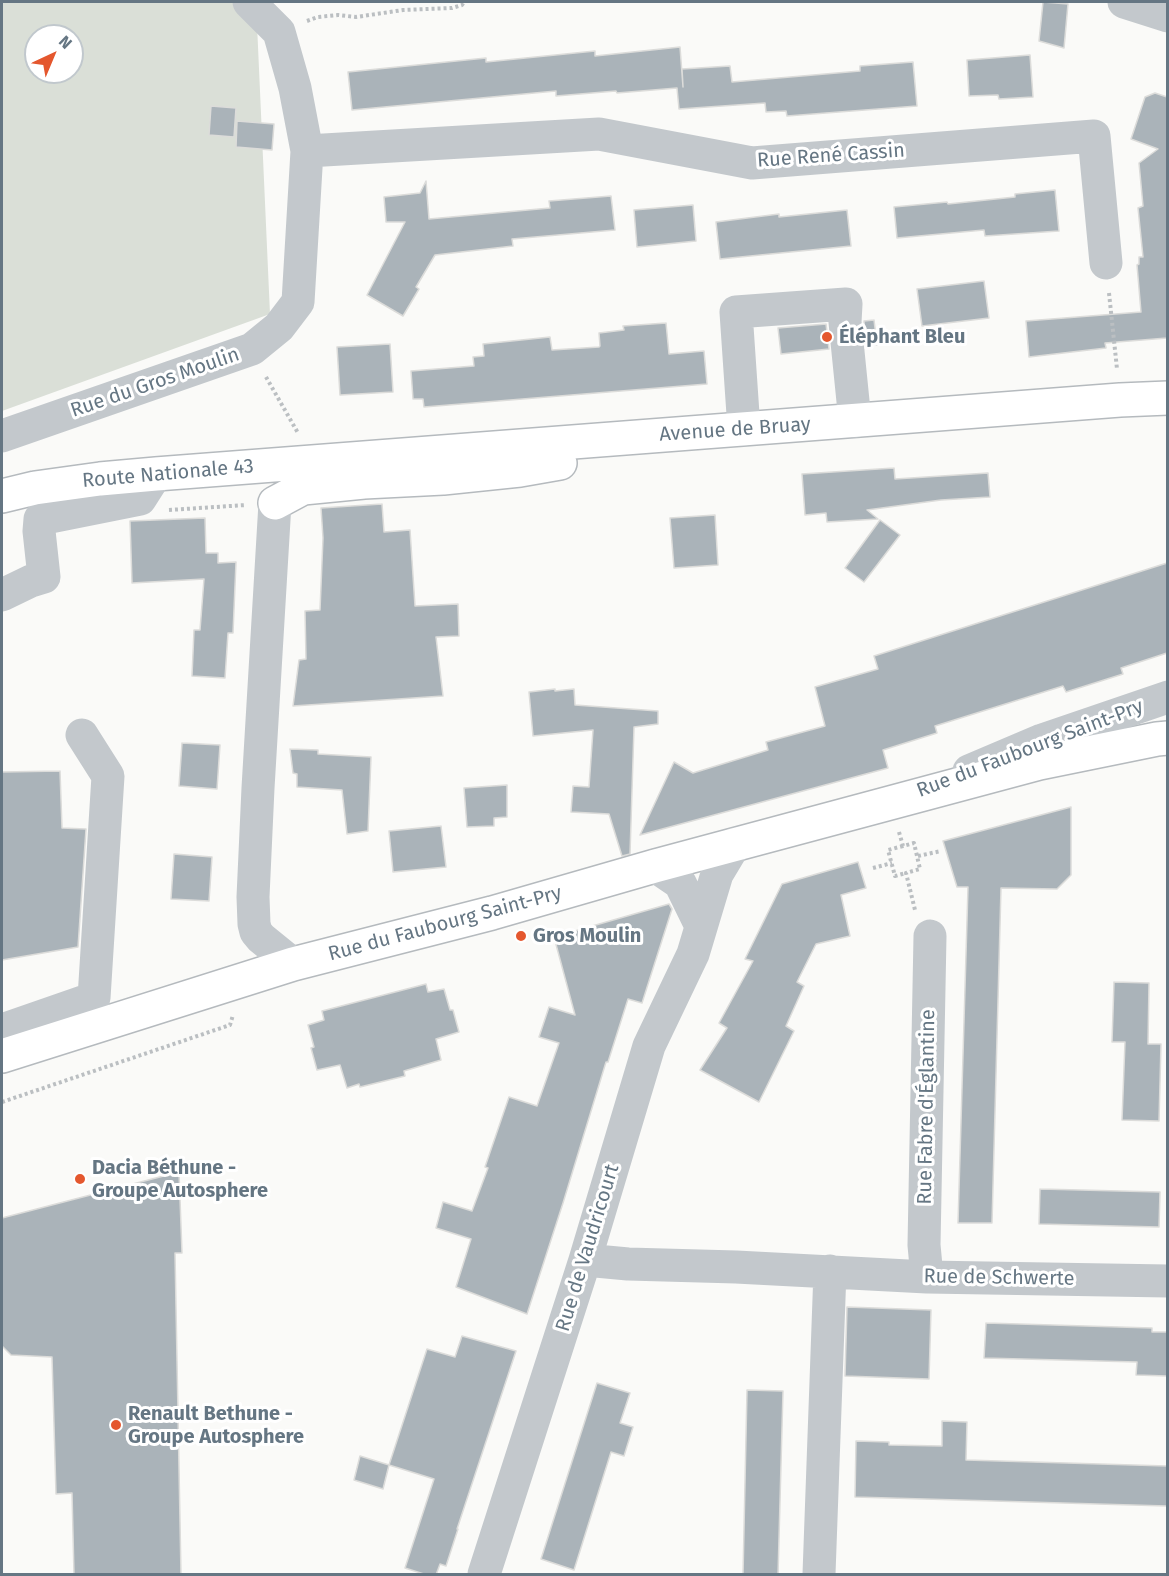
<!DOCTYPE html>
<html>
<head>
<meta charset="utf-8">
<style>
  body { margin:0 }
  #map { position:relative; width:1169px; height:1576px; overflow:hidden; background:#fafaf8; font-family:"Fira Sans",sans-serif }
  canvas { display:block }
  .frame { position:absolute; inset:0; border:3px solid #657683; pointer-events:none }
  .north { position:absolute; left:24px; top:24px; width:60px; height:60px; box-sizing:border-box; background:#fff; border:2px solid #c1c8cd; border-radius:50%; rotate:44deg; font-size:16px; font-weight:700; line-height:24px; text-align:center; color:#657683 }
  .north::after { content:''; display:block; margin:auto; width:21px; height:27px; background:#e4572e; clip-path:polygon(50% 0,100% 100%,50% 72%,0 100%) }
</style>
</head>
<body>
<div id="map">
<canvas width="1169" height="1576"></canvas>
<div class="frame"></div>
<div class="north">N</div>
</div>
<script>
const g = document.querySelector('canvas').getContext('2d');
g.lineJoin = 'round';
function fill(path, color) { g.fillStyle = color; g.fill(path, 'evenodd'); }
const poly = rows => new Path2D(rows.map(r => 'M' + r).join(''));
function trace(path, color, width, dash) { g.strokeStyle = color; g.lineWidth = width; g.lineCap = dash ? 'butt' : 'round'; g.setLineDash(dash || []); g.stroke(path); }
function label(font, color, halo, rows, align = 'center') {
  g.font = font + ' "Fira Sans",sans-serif'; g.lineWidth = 6; g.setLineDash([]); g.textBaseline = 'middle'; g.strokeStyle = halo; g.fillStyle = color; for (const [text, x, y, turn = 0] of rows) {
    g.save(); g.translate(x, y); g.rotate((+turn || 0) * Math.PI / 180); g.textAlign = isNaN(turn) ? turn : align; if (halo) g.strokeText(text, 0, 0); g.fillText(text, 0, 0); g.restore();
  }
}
const green = poly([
  [2,2,256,2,270,314,2,411],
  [36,36,72,36,72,72,36,72]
]);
const building = poly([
  [1043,2,1068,4,1064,48,1039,41,1043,2],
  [680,47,683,87,682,69,730,66,732,82,860,71,860,66,913,62,917,106,787,116,786,111,766,112,765,103,679,109,677,88,617,93,616,91,556,96,556,91,352,110,348,72,486,58,486,62,595,51,595,56,680,47],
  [1030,55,1033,97,999,99,998,95,969,96,967,60,1030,55],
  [1155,93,1167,97,1167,338,1105,343,1106,348,1029,357,1026,321,1141,312,1137,265,1139,264,1139,257,1143,257,1138,208,1143,206,1139,163,1158,149,1131,139,1145,97,1155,93],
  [211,106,236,108,234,137,209,135,211,106],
  [237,121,274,124,272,150,236,147,237,121],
  [426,181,429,219,550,208,549,201,611,196,615,230,512,239,513,246,435,255,416,287,419,289,403,316,367,295,405,222,386,222,384,197,420,193,426,181],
  [1055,190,1059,231,985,236,984,230,897,238,894,207,947,202,948,204,1015,197,1015,194,1055,190],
  [693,205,696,241,637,247,634,210,693,205],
  [847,210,851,246,720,259,716,222,779,214,779,217,847,210],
  [984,281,989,318,922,326,917,289,984,281],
  [874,320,877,345,866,346,864,321,874,320],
  [666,323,669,354,704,351,707,384,424,407,423,399,413,399,411,371,474,366,473,357,484,356,483,344,550,337,552,350,599,347,600,346,599,333,624,330,623,326,666,323],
  [826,324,829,349,781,354,778,328,826,324],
  [390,344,393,392,340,395,337,347,390,344],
  [894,468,895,479,988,473,990,497,941,500,867,510,878,519,827,522,826,513,805,515,802,474,894,468],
  [382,504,384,532,410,530,415,606,458,604,459,636,436,637,443,696,293,706,299,660,306,659,305,611,320,610,323,538,321,508,382,504],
  [715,515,718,565,674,568,670,518,715,515],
  [205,518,206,553,218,553,218,563,236,562,233,633,228,633,225,678,192,676,194,630,200,630,204,579,132,583,130,521,205,518],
  [880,520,900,535,864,582,845,568,880,520],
  [1167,563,1167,653,1121,668,1123,674,1066,692,1063,686,935,726,937,733,883,750,888,768,640,835,674,762,693,773,768,750,766,742,825,726,815,687,878,669,874,656,1167,563],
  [555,689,555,691,574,689,575,705,658,711,658,724,634,727,630,854,622,856,609,814,571,812,573,786,589,787,593,730,533,736,529,692,555,689],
  [182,743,220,745,217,789,179,786,182,743],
  [290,749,318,750,318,754,371,757,368,831,347,834,342,790,297,787,297,774,293,773,290,749],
  [60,771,62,828,86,829,78,947,2,960,2,772,60,771],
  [507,785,507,817,494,818,494,826,467,827,464,788,507,785],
  [1071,807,1071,875,1057,889,1001,888,992,1223,958,1223,968,887,957,887,943,841,1071,807],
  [441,826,446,867,393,872,389,831,441,826],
  [174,854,212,857,209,901,171,899,174,854],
  [858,862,866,888,841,895,850,936,816,944,797,982,804,986,786,1026,794,1031,759,1102,700,1070,727,1028,719,1023,753,961,745,959,782,884,858,862],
  [669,904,672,909,642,1003,628,999,608,1062,606,1062,563,1203,527,1314,456,1287,471,1239,436,1228,443,1202,472,1211,488,1168,485,1167,509,1097,537,1106,559,1043,539,1037,549,1007,575,1015,554,937,669,904],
  [1114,982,1149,983,1148,1044,1161,1044,1159,1121,1122,1120,1125,1042,1112,1042,1114,982],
  [426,984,428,992,444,989,450,1010,453,1010,459,1032,436,1039,441,1060,404,1071,405,1076,360,1087,359,1084,347,1088,340,1065,317,1070,311,1048,314,1047,308,1025,324,1020,322,1011,426,984],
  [179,1172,182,1253,175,1253,181,1575,74,1575,72,1493,56,1494,52,1357,11,1355,2,1346,2,1218,179,1172],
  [1040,1189,1160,1192,1159,1227,1039,1224,1040,1189],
  [847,1307,931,1310,929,1379,845,1376,847,1307],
  [986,1323,1152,1328,1152,1332,1167,1332,1167,1376,1136,1375,1137,1362,984,1358,986,1323],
  [462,1336,516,1351,457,1529,458,1529,446,1566,440,1564,436,1575,427,1575,405,1568,434,1479,389,1465,427,1349,455,1357,462,1336],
  [597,1383,630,1393,620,1423,633,1427,624,1456,611,1452,574,1570,541,1559,597,1383],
  [747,1390,783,1391,778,1575,743,1575,747,1390],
  [942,1421,967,1422,966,1460,1167,1466,1167,1506,855,1497,856,1441,889,1442,889,1445,942,1446,942,1421],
  [360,1456,389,1465,383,1489,354,1480,360,1456]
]);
const path = poly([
  [307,21,318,17,338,15,356,17,403,10,452,8,462,5,464,2],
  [1109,293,1117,369],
  [266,377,298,433],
  [169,510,246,505],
  [899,832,903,846,914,843,920,869,906,873,915,910],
  [903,846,888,850,895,876,906,873],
  [918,856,941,851],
  [873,868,892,863],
  [2,1102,230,1025,233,1015]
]);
const minor = poly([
  [1124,2,1168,16],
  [307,151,599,134,752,163,1094,136,1106,263],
  [744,429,736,312,846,304,845,322,855,421],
  [2,436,252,349,279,327,298,302,307,151,295,88,279,32,249,2],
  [275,503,258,788,253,897,254,924,256,932,261,938,293,964],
  [2,595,31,581,44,577,39,531,40,519,140,499,156,474],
  [969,771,1042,740,1168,697],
  [655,866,680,883,701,926],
  [2,1030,94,998,108,776,82,735],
  [585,1260,628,1264,736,1267,927,1277,1168,1281],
  [927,1277,924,1245,930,936],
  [484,1574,585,1260,649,1046,693,954,717,874,735,844],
  [819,1574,830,1271]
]);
const major = poly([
  [2,496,35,488,100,479,156,474,1120,400,1168,398],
  [275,503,303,488,364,482,443,478,520,470,560,463],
  [2,1056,293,964,492,913,655,866,1039,763,1157,739,1168,738]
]);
const markers = [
  [827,337,6,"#e4572e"],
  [521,936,6,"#e4572e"],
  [80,1179,6,"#e4572e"],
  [116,1425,6,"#e4572e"]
];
const streetNames = [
  ["Rue René Cassin",831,156,-4],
  ["Rue du Gros Moulin",155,383,-19],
  ["Avenue de Bruay",735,430,-4],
  ["Route Nationale 43",168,474,-5],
  ["Rue du Faubourg Saint-Pry",1030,749,-21],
  ["Rue du Faubourg Saint-Pry",445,924,-15],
  ["Rue Fabre d'Églantine",927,1107,-89],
  ["Rue de Vaudricourt",588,1248,-73],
  ["Rue de Schwerte",999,1278,1]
];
const poiNames = [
  ["Éléphant Bleu",839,337],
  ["Gros Moulin",533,936],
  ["Dacia Béthune -",92,1168],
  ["Groupe Autosphere",92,1191],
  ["Renault Bethune -",128,1414],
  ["Groupe Autosphere",128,1437]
];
fill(green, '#dadfd7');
fill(building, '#aab3b9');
trace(building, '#dcdcda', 1.5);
trace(major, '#b5babe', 36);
trace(path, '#bbbfc2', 4, [3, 3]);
trace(minor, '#c3c8cc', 33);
trace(major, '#fff', 33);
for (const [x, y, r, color] of markers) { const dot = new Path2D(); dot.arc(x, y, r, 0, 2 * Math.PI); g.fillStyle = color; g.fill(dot); trace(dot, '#fff', 2); }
label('20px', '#657683', '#fff', streetNames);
label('bold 20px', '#657683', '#fff', poiNames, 'left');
</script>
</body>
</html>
